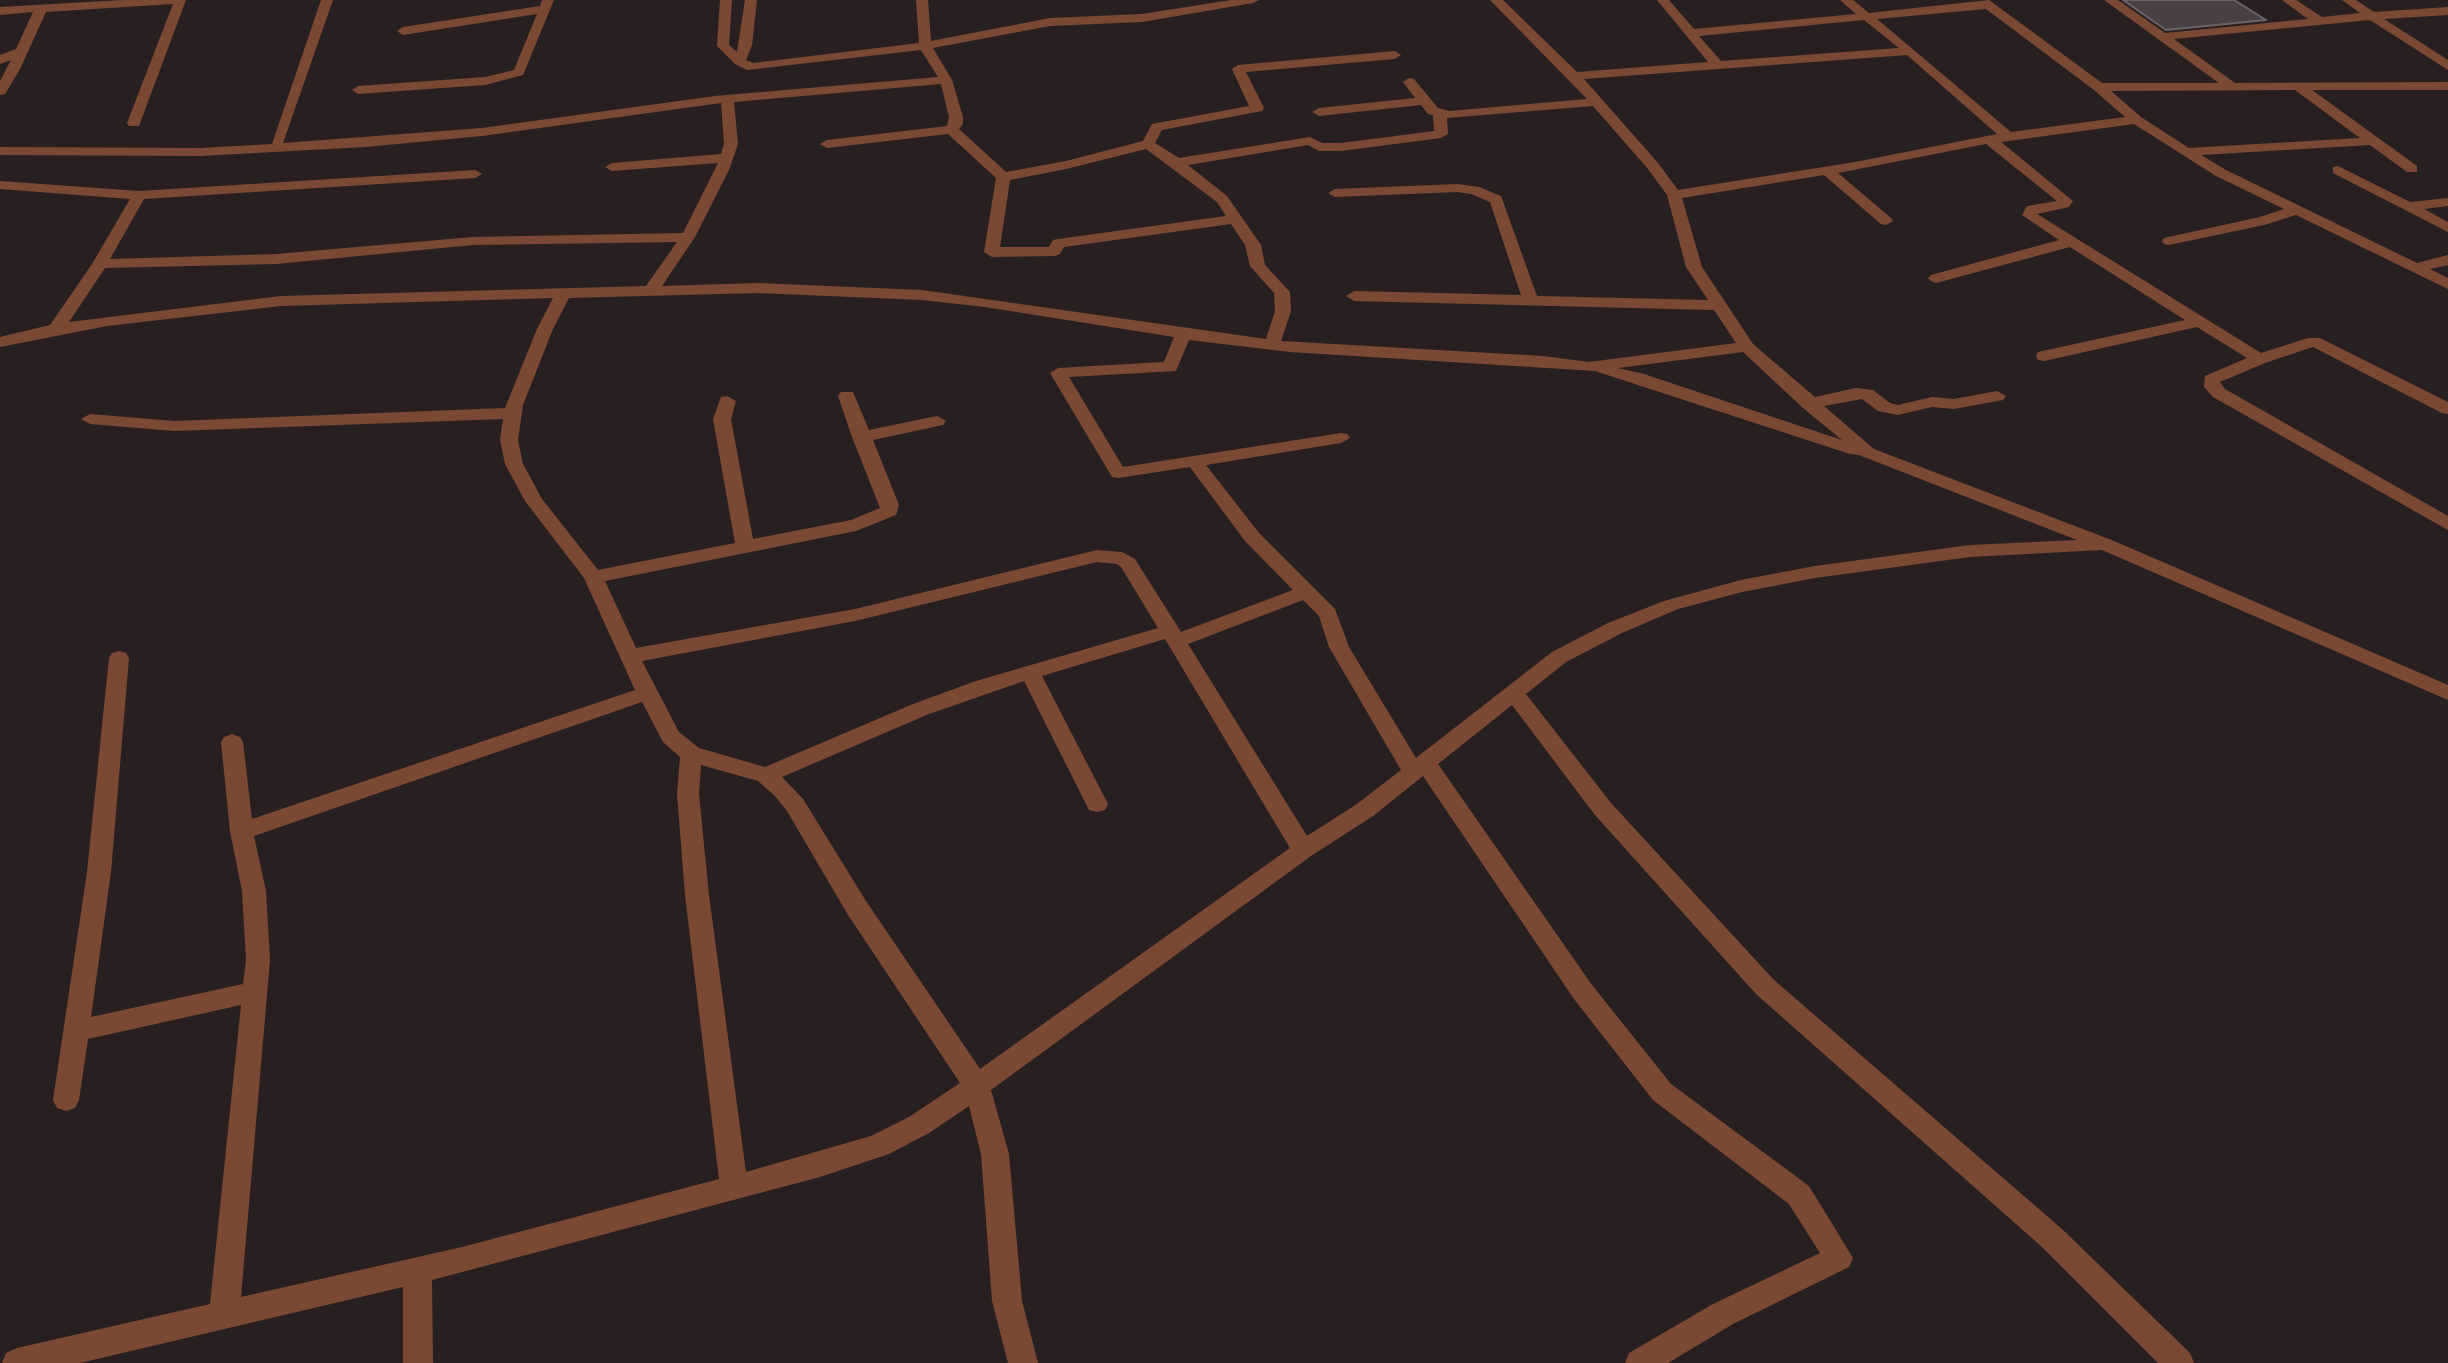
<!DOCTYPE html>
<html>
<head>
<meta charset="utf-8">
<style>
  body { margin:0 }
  canvas { display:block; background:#282020 }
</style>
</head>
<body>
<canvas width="2448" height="1363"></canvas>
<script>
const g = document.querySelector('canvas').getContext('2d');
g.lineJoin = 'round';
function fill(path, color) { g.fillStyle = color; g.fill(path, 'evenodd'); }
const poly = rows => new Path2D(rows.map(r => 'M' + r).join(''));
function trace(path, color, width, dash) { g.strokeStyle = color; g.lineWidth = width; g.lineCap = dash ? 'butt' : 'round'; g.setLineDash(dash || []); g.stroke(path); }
const building = poly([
  [2123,0,2234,0,2266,20,2166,30,2123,0]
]);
const minor = poly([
  [123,0,186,0,139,126,129,126,127,123,173,4,46,12,20,69,5,94,0,95,0,81,11,60,0,64,0,55,16,49,33,12,0,15,0,7,123,0],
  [321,0,333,0,283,143,482,128,715,96,938,77,921,50,747,70,735,64,717,46,720,0,732,0,729,45,737,52,745,0,757,0,752,45,746,60,753,63,919,43,916,0,928,0,931,41,1050,18,1142,14,1231,0,1259,0,1253,3,1142,22,1050,26,933,48,952,80,963,117,963,124,959,129,1006,172,1066,161,1143,141,1152,124,1249,106,1232,69,1238,65,1395,51,1401,55,1395,59,1246,72,1264,108,1262,111,1162,130,1155,143,1179,158,1310,137,1322,143,1341,143,1434,131,1433,115,1428,114,1421,105,1319,116,1312,112,1319,108,1415,98,1403,82,1409,78,1414,79,1438,108,1449,111,1587,99,1490,0,1503,0,1577,72,1708,62,1657,0,1669,0,1694,29,1856,14,1840,0,1853,0,1869,13,1989,0,2102,83,2219,83,2104,0,2118,0,2165,33,2308,19,2282,0,2296,0,2322,17,2360,13,2342,0,2356,0,2374,12,2448,7,2448,15,2384,19,2448,60,2448,70,2370,20,2174,39,2235,83,2448,82,2448,90,2312,90,2417,166,2417,172,2407,172,2370,145,2201,155,2226,170,2417,263,2448,255,2448,265,2430,269,2448,278,2448,289,2296,215,2264,225,2169,245,2164,244,2162,241,2164,238,2260,217,2284,209,2216,176,2134,124,2001,142,2073,201,2069,207,2037,214,2261,353,2308,338,2320,338,2448,402,2448,414,2442,413,2313,347,2265,363,2220,382,2225,389,2448,516,2448,530,2213,397,2204,387,2205,376,2247,358,2197,327,2044,361,2038,360,2036,356,2038,352,2185,320,2070,247,1936,283,1931,281,1928,278,1931,275,2059,240,2022,215,2027,206,2057,201,1986,144,1838,173,1891,218,1893,221,1886,225,1881,224,1824,175,1682,198,1702,267,1753,344,1815,397,1856,388,1873,390,1890,403,1898,405,1932,397,1954,399,1997,391,2006,396,2003,400,1954,409,1932,407,1898,415,1878,411,1862,399,1824,406,1874,449,2114,541,2448,685,2448,700,2102,550,1970,557,1815,578,1742,592,1678,609,1622,633,1566,662,1526,694,1611,803,1774,980,2062,1229,2190,1353,2194,1363,2158,1363,2042,1247,1756,994,1595,815,1512,705,1438,764,1592,985,1671,1084,1809,1186,1853,1258,1849,1267,1733,1324,1668,1363,1625,1363,1629,1353,1713,1304,1820,1253,1789,1204,1653,1100,1574,999,1423,776,1373,816,1311,856,991,1090,1009,1154,1022,1301,1038,1363,1008,1363,992,1301,981,1154,969,1106,929,1133,889,1154,820,1177,432,1280,433,1363,403,1363,403,1287,80,1363,2,1363,6,1353,17,1348,210,1304,241,1005,88,1039,79,1100,75,1108,66,1111,57,1108,53,1100,87,872,109,658,112,653,119,651,126,653,129,658,111,872,91,1017,243,984,246,960,242,891,230,831,221,742,224,737,232,734,240,737,243,742,252,819,635,690,584,578,525,501,505,464,500,440,503,419,174,431,90,424,81,419,90,414,174,421,505,408,537,329,553,298,281,306,107,326,0,347,0,337,50,325,92,264,130,199,0,189,0,181,139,191,475,170,482,174,475,178,144,199,110,259,276,254,473,237,683,233,718,163,612,171,605,167,612,163,721,154,724,144,721,103,482,136,365,147,201,156,0,155,0,147,201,148,272,144,321,0],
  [1986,9,2094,90,2125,117,2011,132,1877,19,1986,9],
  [1864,20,1899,48,1721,61,1699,36,1864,20],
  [1907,55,1997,134,1855,162,1678,190,1658,163,1584,79,1907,55],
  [941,84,949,117,947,126,827,140,820,144,827,148,948,134,996,178,984,252,992,257,1055,256,1060,254,1064,247,1231,224,1245,245,1250,266,1274,293,1275,311,1266,339,922,290,758,283,662,286,695,237,729,170,738,144,734,102,941,84],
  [2295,90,2360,138,2189,148,2141,117,2111,91,2295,90],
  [1593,106,1648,169,1667,195,1686,267,1708,300,1537,296,1501,196,1479,187,1457,184,1335,189,1328,193,1335,197,1457,192,1471,194,1490,202,1521,295,1354,291,1346,296,1354,301,1714,310,1736,343,1589,362,1543,356,1281,341,1291,311,1290,292,1265,265,1261,245,1227,196,1188,165,1308,145,1319,151,1341,151,1441,138,1448,134,1447,118,1593,106],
  [1146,149,1217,202,1226,216,1058,239,1053,240,1049,247,1000,247,1010,180,1066,169,1146,149],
  [677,242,646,286,281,296,69,322,105,268,276,264,473,245,677,242],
  [758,293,922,300,985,307,1174,337,1164,362,1058,368,1050,373,1112,477,1118,478,1190,467,1245,541,1293,590,1181,632,1135,559,1122,552,1097,550,855,609,636,648,605,581,856,531,896,515,899,505,873,440,943,425,946,421,937,416,869,430,853,392,841,392,838,396,852,437,880,508,851,520,753,539,731,419,736,401,727,396,721,397,713,419,735,543,598,570,542,499,523,464,518,440,523,405,553,329,569,298,758,293],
  [1189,340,1290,352,1595,371,1850,454,1859,455,2077,540,1970,545,1815,566,1741,580,1664,601,1608,623,1552,652,1416,758,1349,647,1335,609,1259,533,1206,465,1341,443,1350,438,1347,434,1341,433,1123,467,1069,377,1176,371,1189,340],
  [1743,352,1803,408,1842,440,1644,374,1618,368,1743,352],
  [1097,562,1117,564,1121,567,1158,628,976,681,913,704,765,767,699,748,679,732,642,661,855,621,1097,562],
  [1303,600,1319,616,1329,647,1401,770,1357,804,1307,836,1188,644,1303,600],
  [1165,639,1290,848,980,1069,866,901,803,799,782,777,929,714,1024,681,1089,810,1097,812,1105,810,1108,804,1042,676,1165,639],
  [642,702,663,742,680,757,677,794,685,895,719,1179,462,1247,241,1297,270,960,266,891,254,836,642,702],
  [701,765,758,781,775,796,787,811,848,915,960,1083,909,1117,871,1136,746,1172,709,895,699,794,701,765],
  [542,0,554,0,523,75,485,85,358,94,352,90,358,86,485,77,514,70,537,14,403,35,397,31,403,27,540,6,542,0],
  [2338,166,2410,202,2448,198,2448,206,2424,209,2448,222,2448,232,2333,173,2333,167,2338,166]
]);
fill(building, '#484043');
trace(building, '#6c6366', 2);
fill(minor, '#7b4834');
</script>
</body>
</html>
